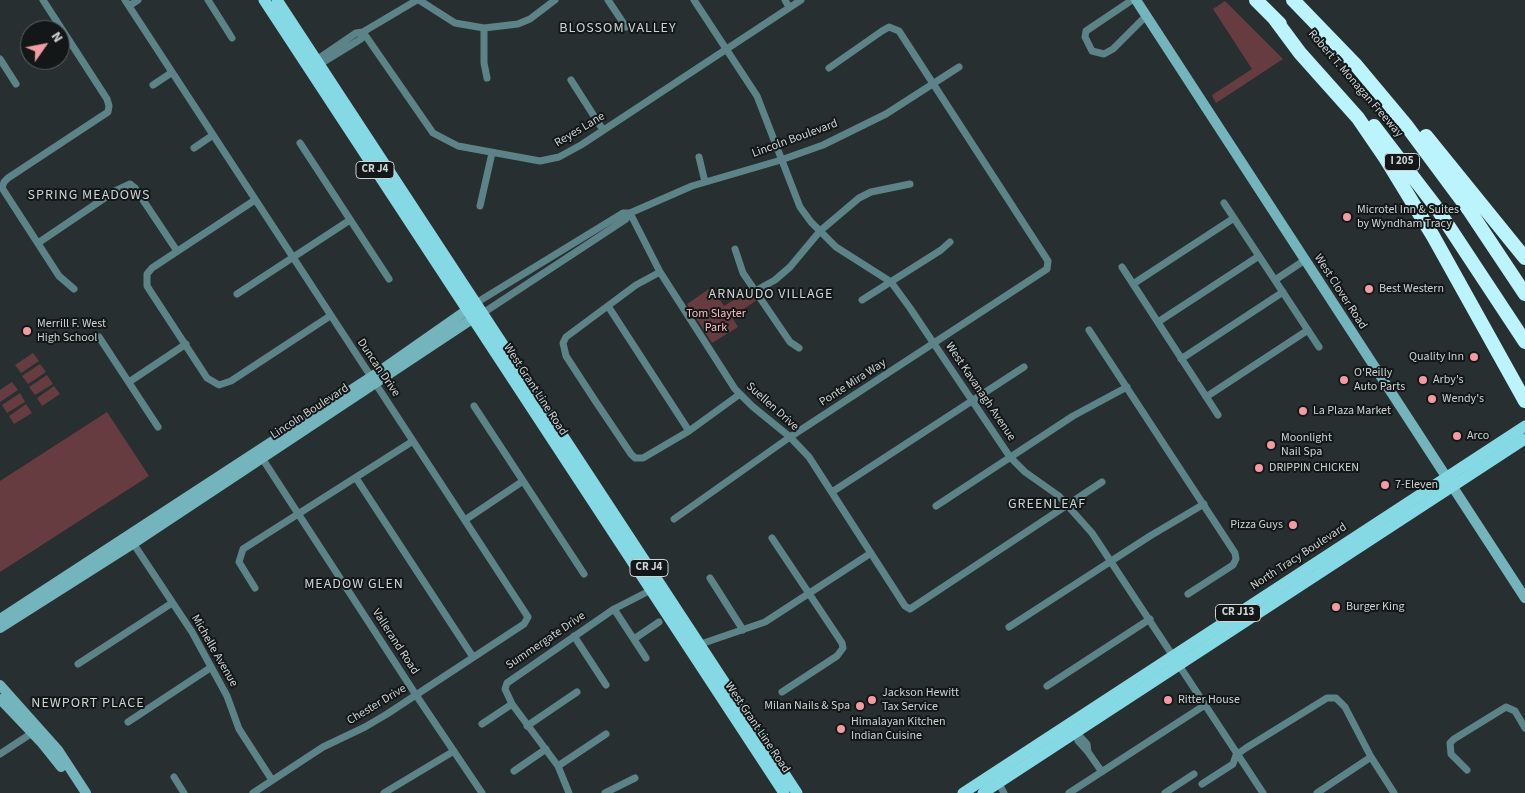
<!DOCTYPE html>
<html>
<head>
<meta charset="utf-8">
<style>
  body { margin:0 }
  #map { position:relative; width:1525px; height:793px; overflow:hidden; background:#282f30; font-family:"Source Sans 3",sans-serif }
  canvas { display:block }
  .north { position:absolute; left:20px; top:20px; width:50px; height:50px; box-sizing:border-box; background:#131717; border:1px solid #5d6262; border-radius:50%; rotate:57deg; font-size:14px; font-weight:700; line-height:20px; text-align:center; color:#cdd2d3 }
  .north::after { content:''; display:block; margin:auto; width:18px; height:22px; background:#f49aa2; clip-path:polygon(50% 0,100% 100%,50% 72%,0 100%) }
</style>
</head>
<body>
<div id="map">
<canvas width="1525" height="793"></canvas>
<div class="north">N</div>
</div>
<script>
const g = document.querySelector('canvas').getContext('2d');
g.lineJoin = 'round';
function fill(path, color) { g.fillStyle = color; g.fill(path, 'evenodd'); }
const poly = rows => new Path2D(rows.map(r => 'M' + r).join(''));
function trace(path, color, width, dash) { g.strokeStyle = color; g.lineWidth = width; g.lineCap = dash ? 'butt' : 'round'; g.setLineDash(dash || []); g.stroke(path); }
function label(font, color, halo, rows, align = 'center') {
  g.font = font + ' "Source Sans 3",sans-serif'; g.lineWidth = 4; g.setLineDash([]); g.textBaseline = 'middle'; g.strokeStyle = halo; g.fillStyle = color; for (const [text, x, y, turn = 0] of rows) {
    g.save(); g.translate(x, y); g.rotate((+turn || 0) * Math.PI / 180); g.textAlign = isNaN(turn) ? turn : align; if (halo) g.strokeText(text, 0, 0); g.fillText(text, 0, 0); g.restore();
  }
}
const green = poly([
  [1225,1,1283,59,1216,103,1212,95,1252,69,1213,9],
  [712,287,724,306,750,290,757,300,732,317,738,327,712,343,687,304],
  [33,353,39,361,21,373,15,365],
  [40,364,46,372,28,384,22,376],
  [47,375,53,384,35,395,29,387],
  [12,382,18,390,0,402,0,390],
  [54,386,60,394,42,406,37,398],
  [20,393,25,402,7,413,2,405],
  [26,404,32,413,14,424,9,416],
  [107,412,149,476,0,572,0,481]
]);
const street = poly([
  [43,0,107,99,109,106,108,112,8,178,4,182,2,188,59,276,74,289],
  [125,0,528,617,524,624,387,714,365,727,323,747,253,793],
  [208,0,232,38],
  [419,0,455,23,484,28,518,24,530,19,555,0],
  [608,0,626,27],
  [694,0,757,96,800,207,811,222,836,247,891,282,910,308,1010,457,1025,472,1059,496,1092,533,1263,793],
  [785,0,789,7],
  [1132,0,1086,31,1085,37,1092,51,1104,54,1113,49,1146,16],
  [129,6,138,0],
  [484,28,484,63,487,78],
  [363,32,433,133,458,146,540,161,559,157,581,145,801,0],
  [0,59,16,84],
  [315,61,356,33,363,32,417,0],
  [317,66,361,39,363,32],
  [571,80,603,130],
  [153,85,171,73],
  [300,143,389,279],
  [194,148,213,135],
  [699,157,705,182],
  [255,200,152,268,147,274,147,286,207,378,219,385,231,381,330,316],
  [1224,203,1319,347],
  [480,206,492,153],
  [630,213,660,272,735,389,752,406,790,437,809,457,905,606,910,609,1102,482],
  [38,243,115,191,130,184,135,188,177,251],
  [735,249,743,273,790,342,799,348],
  [1122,267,1218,415],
  [660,272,636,285,566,337,563,343,566,356,594,399,631,454,635,458,643,458,689,431,740,394],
  [1275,280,1305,260],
  [1133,284,1234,218],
  [757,290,775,280,790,267,820,231,859,198,871,192,910,184],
  [237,294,350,220],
  [862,300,941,250,950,242],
  [476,303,623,213,630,213,692,186,781,160,823,145,886,114,959,67],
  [608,306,689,431],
  [483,313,626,219,630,213],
  [1158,322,1259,256],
  [1089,330,1235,553,1236,559,1233,565,1188,594],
  [99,337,158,427],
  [1181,359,1283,292],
  [129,382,186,344],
  [1206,397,1308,330],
  [474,406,584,574],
  [260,455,416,695,482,793],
  [356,478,473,657],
  [832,492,1024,367],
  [936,506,1073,416,1127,387],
  [674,519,790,437,1047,269,1048,261,899,31,889,27,882,31,829,68],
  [465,520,523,481],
  [772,538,842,643,843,648,837,656,782,692],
  [131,540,192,632,227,696,239,729,272,780],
  [710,578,743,630],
  [255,588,239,562,243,549,413,441],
  [614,609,646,658],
  [1009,627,1150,536,1204,504],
  [574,636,606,685],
  [634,639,659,622],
  [698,645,765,622,871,553],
  [78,664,172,603],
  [1047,686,1150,619],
  [128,722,210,668],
  [482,724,512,704],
  [527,726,577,692],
  [1076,732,1087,744,1088,752,1078,741,1076,732],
  [1088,752,1102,772],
  [0,754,35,731],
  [558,766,606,734],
  [1467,770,1451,754,1450,743,1454,739,1506,707,1515,711,1525,728],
  [514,771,546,749],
  [174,777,184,793],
  [997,780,1004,793],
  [1202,784,1233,764,1236,755,1246,748,1327,698,1336,698,1345,707,1371,757,1394,793],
  [384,793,454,751],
  [569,793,558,766,512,704,505,689,507,683,614,609,653,589],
  [605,793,635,778],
  [1069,793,1205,705],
  [1165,793,1194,774],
  [1317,793,1371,757]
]);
const secondary = poly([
  [1136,0,1525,598],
  [0,619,371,377,474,305],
  [0,628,134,543,478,315],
  [0,685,58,750,86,793],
  [0,699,41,742,61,767]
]);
const primary = poly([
  [264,0,784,793],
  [277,0,797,793],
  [963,793,1525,426],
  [983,793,1525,439]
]);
const highway = poly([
  [1256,0,1280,24],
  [1293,0,1355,64,1406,125,1469,210,1525,294],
  [1274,18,1300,53,1358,118,1386,159,1433,236,1525,401],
  [1374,126,1436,207,1525,342],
  [1426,136,1525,258]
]);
const markers = [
  [1347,217,5,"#f49aa2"],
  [1369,289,5,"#f49aa2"],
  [27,331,5,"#f49aa2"],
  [1474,357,5,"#f49aa2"],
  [1344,380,5,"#f49aa2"],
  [1423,380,5,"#f49aa2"],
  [1432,399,5,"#f49aa2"],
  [1303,411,5,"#f49aa2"],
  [1457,436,5,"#f49aa2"],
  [1271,445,5,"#f49aa2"],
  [1259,468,5,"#f49aa2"],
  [1385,485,5,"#f49aa2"],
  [1293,525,5,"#f49aa2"],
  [1336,607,5,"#f49aa2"],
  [872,700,5,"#f49aa2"],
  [1168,700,5,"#f49aa2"],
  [860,706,5,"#f49aa2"],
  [841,729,5,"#f49aa2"]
];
const shields = [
  [1402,162,35],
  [375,170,38],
  [649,568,38],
  [1238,613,45]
];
const shieldNames = [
  ["I 205",1402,162],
  ["CR J4",375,170],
  ["CR J4",649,568],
  ["CR J13",1238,613]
];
const streetNames = [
  ["Robert T. Monagan Freeway",1355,84,49],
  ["Reyes Lane",580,130,-31],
  ["Lincoln Boulevard",795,139,-20],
  ["West Clover Road",1340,292,57],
  ["Duncan Drive",378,368,56],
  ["Ponte Mira Way",853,383,-33],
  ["West Grant Line Road",535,390,57],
  ["West Kavanagh Avenue",980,392,56],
  ["Suellen Drive",772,407,42],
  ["Lincoln Boulevard",310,412,-33],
  ["North Tracy Boulevard",1299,557,-33],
  ["Summergate Drive",546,641,-34],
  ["Vallerand Road",395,642,57],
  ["Michelle Avenue",214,651,60],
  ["Chester Drive",377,705,-31],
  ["West Grant Line Road",757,728,56]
];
const poiNames = [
  ["Microtel Inn & Suites",1357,210],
  ["by Wyndham Tracy",1357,224],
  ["Best Western",1379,289],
  ["Merrill F. West",37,324],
  ["High School",37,338],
  ["Quality Inn",1464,357,"right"],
  ["O'Reilly",1354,373],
  ["Auto Parts",1354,387],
  ["Arby's",1433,380],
  ["Wendy's",1442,399],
  ["La Plaza Market",1313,411],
  ["Arco",1467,436],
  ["Moonlight",1281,438],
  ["Nail Spa",1281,452],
  ["DRIPPIN CHICKEN",1269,468],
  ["7-Eleven",1395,485],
  ["Pizza Guys",1283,525,"right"],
  ["Burger King",1346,607],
  ["Jackson Hewitt",882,693],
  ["Tax Service",882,707],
  ["Ritter House",1178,700],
  ["Milan Nails & Spa",850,706,"right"],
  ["Himalayan Kitchen",851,722],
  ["Indian Cuisine",851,736]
];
const parkNames = [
  ["Tom Slayter",716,314],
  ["Park",716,328]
];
const neighbourhoodNames = [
  ["BLOSSOM VALLEY",618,29],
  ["SPRING MEADOWS",89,196],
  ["ARNAUDO VILLAGE",771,295],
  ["GREENLEAF",1047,505],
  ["MEADOW GLEN",354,585],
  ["NEWPORT PLACE",88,704]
];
fill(green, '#673c40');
trace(street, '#5c8388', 7);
trace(secondary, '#74b4bc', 10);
trace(primary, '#85d9e4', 11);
trace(highway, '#bbf4fc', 14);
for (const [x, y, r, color] of markers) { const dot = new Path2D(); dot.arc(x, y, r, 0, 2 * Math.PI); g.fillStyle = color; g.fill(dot); trace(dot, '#131717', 2); }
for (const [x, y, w] of shields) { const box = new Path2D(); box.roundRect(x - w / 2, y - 8.5, w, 17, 4); g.fillStyle = '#131717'; g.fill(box); trace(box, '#cdd2d3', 1); }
label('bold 11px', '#cdd2d3', null, shieldNames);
label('12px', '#cdd2d3', '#131717', streetNames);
label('12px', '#cdd2d3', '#131717', poiNames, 'left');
label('12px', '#ffbdc1', '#131717', parkNames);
g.letterSpacing = '1px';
label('14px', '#cdd2d3', '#131717', neighbourhoodNames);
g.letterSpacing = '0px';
</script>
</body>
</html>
